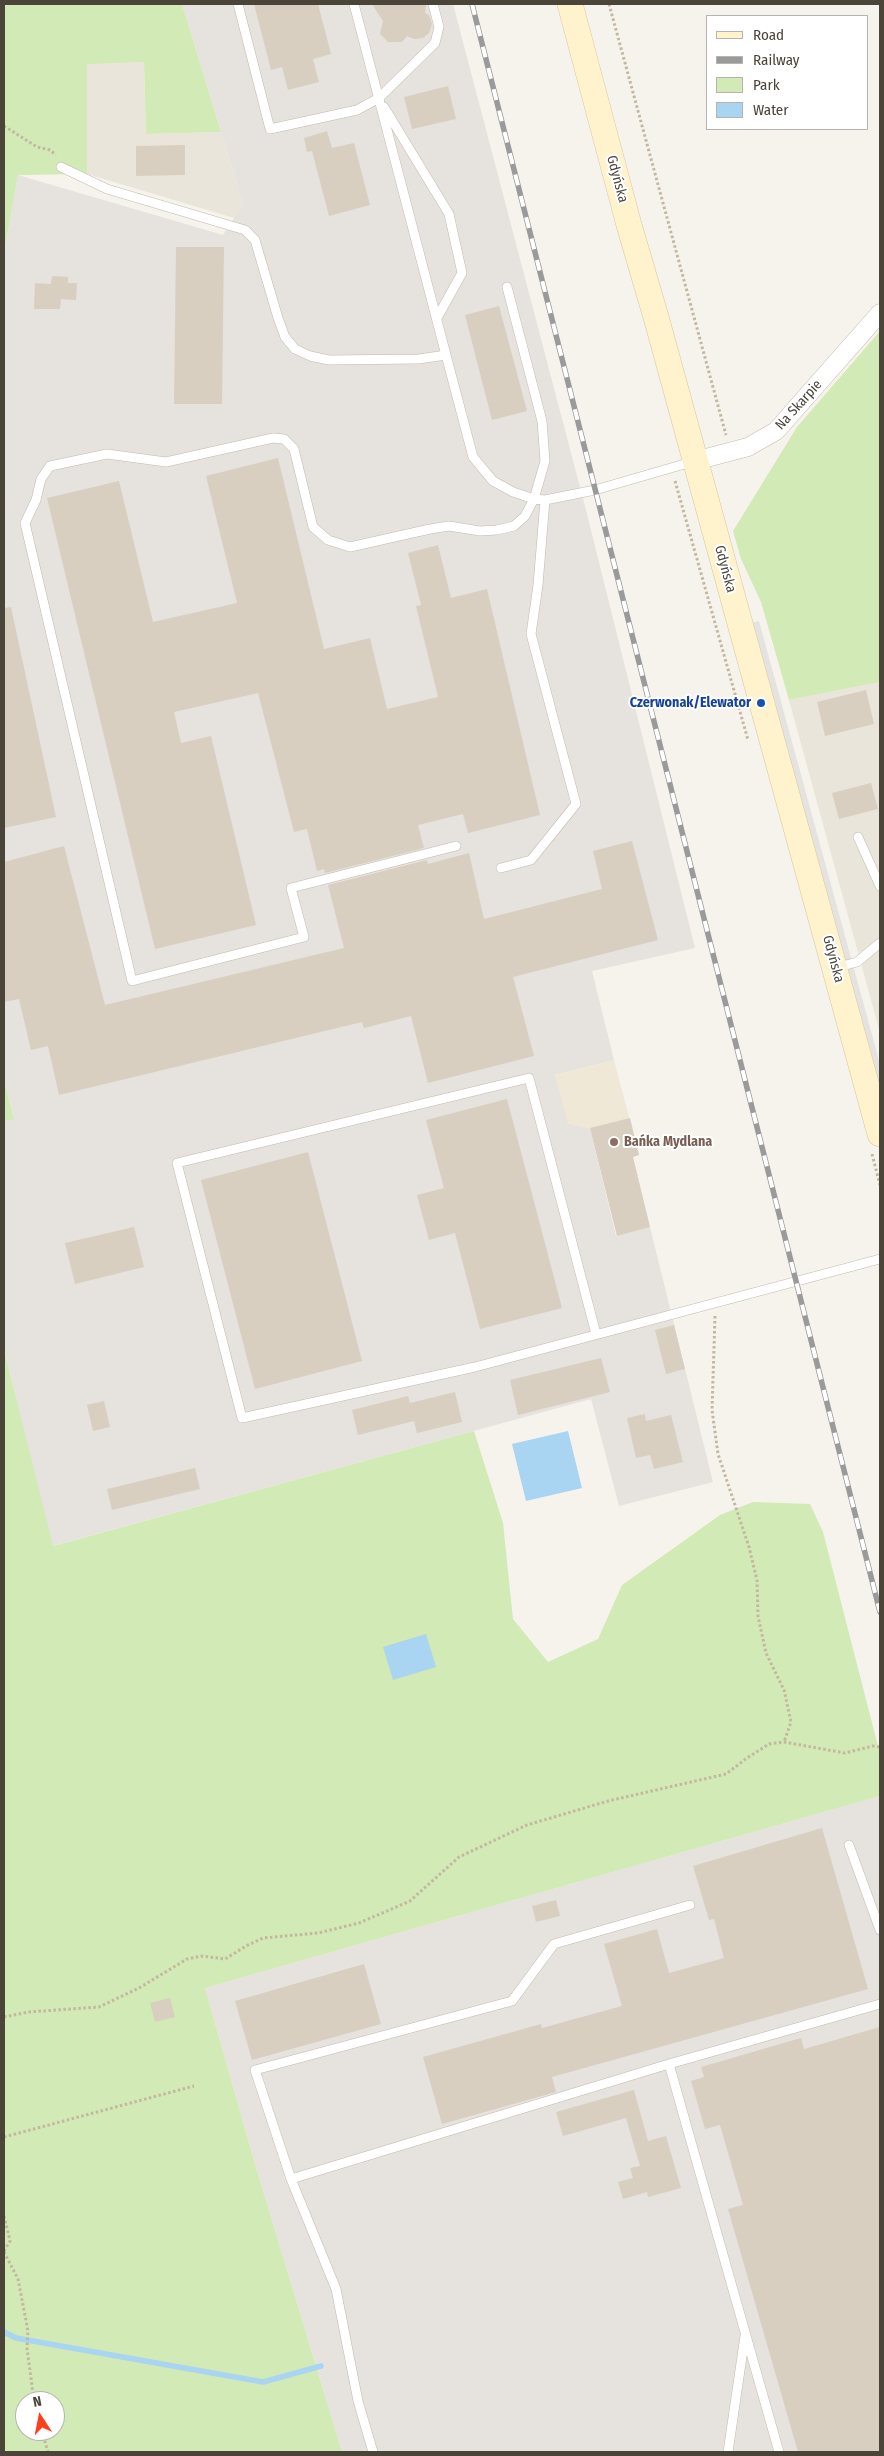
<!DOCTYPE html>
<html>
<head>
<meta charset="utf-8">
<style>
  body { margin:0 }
  #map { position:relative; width:884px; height:2456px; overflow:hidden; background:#f6f3ec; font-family:"Fira Sans Condensed",sans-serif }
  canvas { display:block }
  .frame { position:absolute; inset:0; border:5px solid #4b4439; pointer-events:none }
  .legend { position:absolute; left:706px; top:15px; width:162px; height:115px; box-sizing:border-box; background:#fff; border:1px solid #b7b4b0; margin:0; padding:6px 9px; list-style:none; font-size:15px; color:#4b4439 }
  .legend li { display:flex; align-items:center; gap:10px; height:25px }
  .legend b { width:25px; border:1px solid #b7b4b0 }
  .north { position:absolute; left:15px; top:2391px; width:50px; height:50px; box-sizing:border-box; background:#fff; border:1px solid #b7b4b0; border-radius:50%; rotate:349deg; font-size:14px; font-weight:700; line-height:20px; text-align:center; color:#4b4439 }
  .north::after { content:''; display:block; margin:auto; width:18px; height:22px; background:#fc3f1d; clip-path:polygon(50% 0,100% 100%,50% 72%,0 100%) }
</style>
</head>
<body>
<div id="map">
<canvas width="884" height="2456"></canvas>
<div class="frame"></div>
<ul class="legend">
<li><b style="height:6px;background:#fff3cd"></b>Road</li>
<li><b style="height:6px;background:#9a9a9a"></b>Railway</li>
<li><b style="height:14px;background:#d2eab5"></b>Park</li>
<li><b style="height:14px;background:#a9d4f2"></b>Water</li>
</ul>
<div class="north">N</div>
</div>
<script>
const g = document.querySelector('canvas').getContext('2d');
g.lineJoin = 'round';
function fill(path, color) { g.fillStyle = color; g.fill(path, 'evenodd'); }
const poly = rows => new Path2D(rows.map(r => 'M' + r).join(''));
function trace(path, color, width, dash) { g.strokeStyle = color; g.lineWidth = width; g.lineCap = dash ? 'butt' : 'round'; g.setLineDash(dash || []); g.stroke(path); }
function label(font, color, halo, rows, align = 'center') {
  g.font = font + ' "Fira Sans Condensed",sans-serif'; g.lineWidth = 4; g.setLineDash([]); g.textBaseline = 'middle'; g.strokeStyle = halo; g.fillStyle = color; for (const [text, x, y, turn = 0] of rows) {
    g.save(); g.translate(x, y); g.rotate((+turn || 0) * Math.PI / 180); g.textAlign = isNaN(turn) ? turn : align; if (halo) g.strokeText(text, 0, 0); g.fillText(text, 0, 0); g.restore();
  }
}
const residential = poly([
  [144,62,146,134,221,132,243,204,234,218,87,174,87,63],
  [880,682,880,1033,789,700]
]);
const industrial = poly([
  [182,4,453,4,586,510,695,948,592,971,614,1060,555,1075,590,1128,616,1236,650,1227,713,1482,619,1506,591,1399,52,1546,4,1348,4,1121,14,1118,4,1079,4,253,18,175,223,235,243,204],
  [880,1796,880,2452,342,2452,254,2161,205,1988]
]);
const education = poly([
  [614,1060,639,1155,633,1157,650,1227,617,1236,590,1129,568,1124,555,1075]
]);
const green = poly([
  [4,4,182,4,221,132,146,134,144,62,87,64,87,174,18,175,4,253],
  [880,331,880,682,789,700,761,602,741,559,733,531,797,427],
  [4,1079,14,1119,4,1121],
  [4,1349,53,1546,474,1431,503,1523,513,1619,548,1662,598,1639,622,1585,720,1515,753,1502,810,1504,823,1532,880,1754,880,1796,205,1988,254,2161,342,2452,4,2452],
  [25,2401,55,2401,55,2431,25,2431]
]);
const parking = poly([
  [759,621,880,1064,880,1099,751,623]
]);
const water = poly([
  [568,1431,582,1488,526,1501,512,1444],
  [426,1634,436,1667,393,1680,383,1647]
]);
const stream = poly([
  [4,2332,16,2338,263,2382,321,2366]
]);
const building = poly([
  [254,4,318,4,331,54,313,59,319,82,288,90,282,67,271,70],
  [372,4,426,4,425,13,429,15,432,24,429,33,423,38,414,39,407,36,402,42,388,42,380,34,383,21],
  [448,86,456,119,412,129,404,97],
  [327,131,332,148,354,143,370,205,329,216,312,151,307,152,304,138],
  [185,145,185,175,136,176,136,146],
  [176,247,224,247,222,404,174,404],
  [52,276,68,277,68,283,77,283,76,300,61,299,60,309,34,309,35,283,51,284],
  [499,306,527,411,492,420,465,315],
  [278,458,324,649,370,638,387,709,438,697,416,606,421,605,408,553,438,545,451,598,487,589,540,815,468,833,463,814,418,825,424,848,325,873,324,869,317,871,307,829,294,832,258,693,174,712,181,743,211,736,256,925,155,949,47,498,119,481,153,622,237,603,206,476],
  [11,607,56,817,4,828,4,608],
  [866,690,874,724,825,736,817,702],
  [871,783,878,809,839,819,832,793],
  [632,841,658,940,513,977,534,1056,428,1083,411,1016,364,1028,362,1022,59,1095,48,1046,31,1050,19,999,4,1002,4,862,64,846,105,1005,344,948,328,885,427,860,428,864,469,853,484,919,602,889,593,851],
  [507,1099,562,1308,480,1329,455,1233,429,1240,417,1195,444,1188,426,1120],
  [630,1118,639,1155,633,1157,650,1227,617,1236,590,1128],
  [308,1152,362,1361,255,1389,201,1180],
  [134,1227,144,1267,75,1284,65,1243],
  [674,1325,685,1369,666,1374,655,1330],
  [601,1358,610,1392,518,1415,510,1380],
  [455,1392,462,1422,417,1433,414,1421,358,1435,352,1410,408,1396,410,1403],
  [104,1401,110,1427,93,1431,87,1405],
  [645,1414,646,1421,671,1415,683,1462,654,1469,650,1455,636,1458,627,1418],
  [195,1468,200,1489,112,1510,107,1489],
  [822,1828,868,1989,552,2077,556,2092,442,2124,423,2057,541,2024,542,2028,622,2006,604,1944,657,1929,669,1973,724,1958,714,1919,709,1920,693,1866],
  [556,1900,560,1916,536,1922,532,1906],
  [364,1964,381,2024,252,2060,235,2001],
  [170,1998,175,2017,155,2022,150,2003],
  [880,2027,880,2452,798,2452,728,2209,743,2205,720,2125,705,2129,691,2081,704,2077,701,2067,801,2038,804,2049],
  [634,2090,648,2141,666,2136,681,2188,648,2197,647,2192,623,2199,618,2182,633,2178,630,2168,640,2166,626,2118,563,2136,556,2112]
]);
const path = poly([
  [609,4,726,435],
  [4,126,37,147,50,150,56,155],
  [675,481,748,740],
  [872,1154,880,1185],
  [715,1316,712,1410,718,1454,749,1547,757,1580,758,1616,766,1653,784,1690,791,1722,784,1742],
  [4,2017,28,2012,99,2007,139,1988,187,1959,202,1956,225,1959,246,1946,263,1938,318,1933,359,1923,410,1901,459,1857,527,1825,608,1801,726,1774,747,1758,769,1744,784,1742,845,1753,873,1746,880,1747],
  [4,2137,194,2086],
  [4,2216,10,2241,4,2251],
  [4,2252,18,2279,28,2331,27,2348,34,2401],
  [42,2431,48,2452]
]);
const service = poly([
  [238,4,270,129,357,110,379,98,435,43,439,27,433,4],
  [354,4,446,355],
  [384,107,449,214,462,273,437,318],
  [61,167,107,189,245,230,255,240,278,318,285,337,295,349,310,356,329,360,419,359,446,355,473,457,493,481,513,492,534,499,545,500,595,490,695,461],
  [858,837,880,886],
  [456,846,291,888,304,937,132,981,25,523,36,500,41,479,50,466,107,454,166,462,273,438,284,439,294,449,313,527,328,540,350,547,430,529,449,526,480,531,497,530,514,526,525,516,534,499,545,461,542,421,507,287],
  [501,868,531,860,576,804,531,634,538,585,545,500],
  [835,968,857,962,880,943],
  [596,1334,529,1078,177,1163,242,1418,475,1367,880,1259],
  [849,1845,880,1930],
  [669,2064,779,2452],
  [291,2179,255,2070,512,2001,554,1944,690,1905],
  [373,2452,358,2401,336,2289,291,2179,669,2064,880,2004],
  [728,2452,745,2336]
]);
const minor = poly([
  [695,461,748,447,776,431,880,313]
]);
const secondary = poly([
  [570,4,629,225,656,317,880,1134]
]);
const rail = poly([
  [472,4,880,1612]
]);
const markers = [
  [761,703,5,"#1a4fb4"],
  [614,1142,5,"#8d6e63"]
];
const streetNames = [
  ["Gdyńska",617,179,75],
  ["Na Skarpie",799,405,-48],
  ["Gdyńska",725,569,75],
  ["Gdyńska",833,959,75]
];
const transitNames = [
  ["Czerwonak/Elewator",751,703]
];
const educationNames = [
  ["Bańka Mydlana",624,1142]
];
fill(residential, '#eae5da');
fill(industrial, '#e6e2dd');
fill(education, '#efe8d6');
fill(green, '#d2eab5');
fill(parking, '#e5e3e0');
fill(water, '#a9d4f2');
trace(stream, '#a9d4f2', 5.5);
fill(building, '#d8cfc1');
trace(service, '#c2bbae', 10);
trace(minor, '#c2bbae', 19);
trace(secondary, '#d6c79b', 26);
trace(path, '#c4b79f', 3, [2.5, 2.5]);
trace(service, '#fff', 9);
trace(minor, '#fff', 18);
trace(secondary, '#fff3cd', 25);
trace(rail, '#9a9a9a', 5.5);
trace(rail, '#fff', 4, [11]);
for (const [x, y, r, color] of markers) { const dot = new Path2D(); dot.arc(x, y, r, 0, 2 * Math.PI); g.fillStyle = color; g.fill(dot); trace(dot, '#fff', 2); }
label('14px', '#4b4439', '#fff', streetNames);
label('bold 14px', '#164399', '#fff', transitNames, 'right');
label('bold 14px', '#785e54', '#fff', educationNames, 'left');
</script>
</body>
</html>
